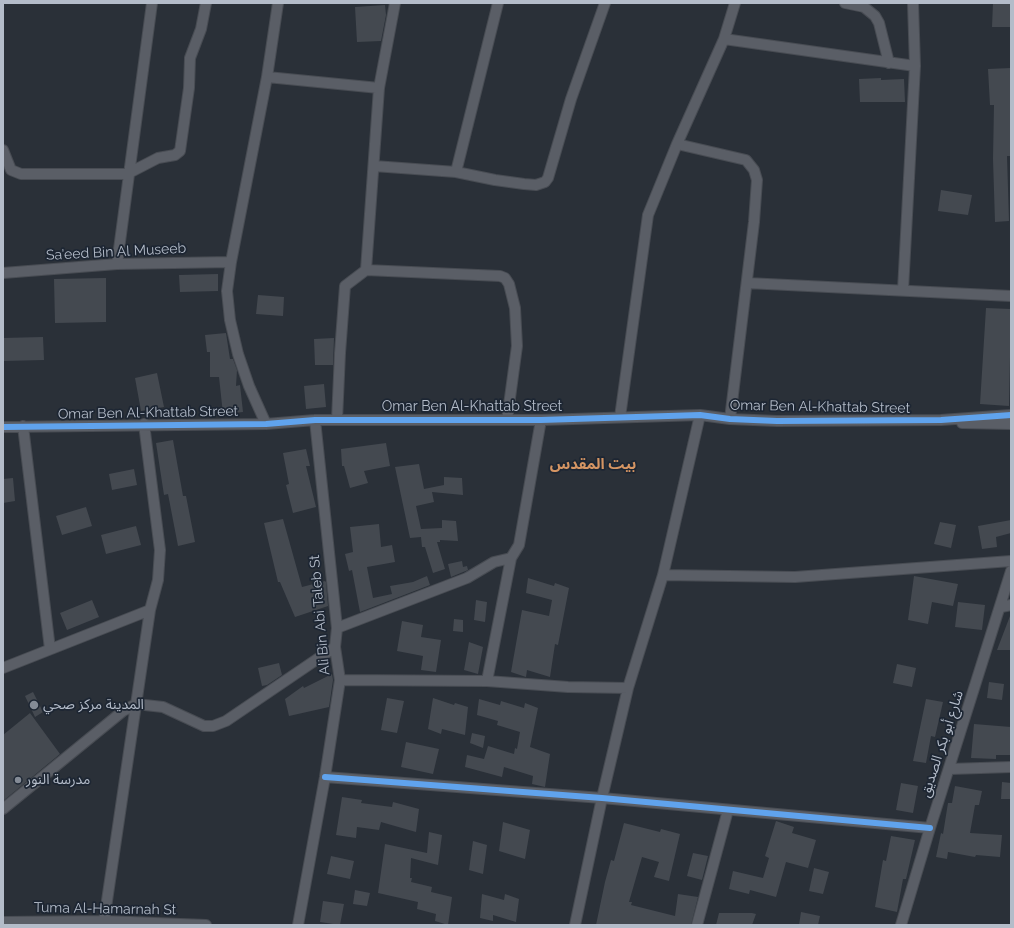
<!DOCTYPE html>
<html>
<head>
<meta charset="utf-8">
<style>
  body { margin:0 }
  #map { position:relative; width:1014px; height:928px; overflow:hidden; background:#2a3038; font-family:Raleway,sans-serif }
  canvas { display:block }
  .frame { position:absolute; inset:0; border:4px solid #b4bcc9; pointer-events:none }
</style>
</head>
<body>
<div id="map">
<canvas width="1014" height="928"></canvas>
<div class="frame"></div>
</div>
<script>
const g = document.querySelector('canvas').getContext('2d');
g.lineJoin = 'round';
function fill(path, color) { g.fillStyle = color; g.fill(path, 'evenodd'); }
const poly = rows => new Path2D(rows.map(r => 'M' + r).join(''));
function trace(path, color, width, dash) { g.strokeStyle = color; g.lineWidth = width; g.lineCap = dash ? 'butt' : 'round'; g.setLineDash(dash || []); g.stroke(path); }
function label(font, color, halo, rows, align = 'center') {
  g.font = font + ' Raleway,"Noto Sans Arabic",sans-serif'; g.lineWidth = 3.5; g.setLineDash([]); g.textBaseline = 'middle'; g.strokeStyle = halo; g.fillStyle = color; for (const [text, x, y, turn = 0] of rows) {
    g.save(); g.translate(x, y); g.rotate((+turn || 0) * Math.PI / 180); g.textAlign = isNaN(turn) ? turn : align; if (halo) g.strokeText(text, 0, 0); g.fillText(text, 0, 0); g.restore();
  }
}
const building = poly([
  [993,3,1011,3,1011,27,992,27],
  [385,5,386,15,381,41,357,42,355,7],
  [1011,68,1011,156,1007,156,1009,221,995,222,993,159,994,105,990,105,988,69],
  [881,78,881,80,904,79,905,102,860,102,859,79],
  [941,190,972,195,968,215,938,211],
  [218,274,218,291,180,292,179,275],
  [106,278,106,322,55,323,54,279],
  [258,295,284,297,283,316,256,314],
  [986,308,1011,309,1009,406,980,404],
  [226,333,230,359,233,359,237,370,236,386,240,385,243,412,223,414,219,377,210,377,210,352,207,352,205,335],
  [43,337,44,360,3,361,3,338],
  [334,338,333,365,315,365,314,339],
  [157,373,164,407,141,411,135,378],
  [324,384,326,407,306,409,304,386],
  [173,440,183,496,186,496,195,542,178,546,168,494,164,495,156,443],
  [386,443,390,466,364,471,368,483,350,488,344,466,342,466,341,449],
  [306,449,310,466,306,466,316,507,293,513,286,485,289,484,283,453],
  [419,464,424,489,444,485,444,477,462,478,463,495,432,492,434,502,416,506,421,529,442,528,442,520,456,521,458,541,440,540,440,542,437,542,445,569,433,573,425,547,422,547,421,537,410,538,395,467],
  [134,469,137,485,112,490,109,474],
  [13,478,15,501,3,503,3,479],
  [86,507,92,526,62,535,56,516],
  [283,519,302,587,325,581,326,582,328,606,295,617,280,582,278,582,264,523],
  [1011,520,1011,533,996,537,997,547,982,549,978,526],
  [940,522,956,525,951,548,934,544],
  [379,524,381,547,392,545,395,562,367,567,373,598,392,594,390,586,413,582,427,576,430,585,360,612,352,570,349,571,345,554,353,552,350,527],
  [136,526,141,545,106,554,101,535],
  [462,561,463,567,467,566,468,570,451,577,448,564],
  [914,576,958,584,953,606,932,602,928,624,908,620],
  [528,578,554,586,555,583,569,588,558,645,555,644,550,677,527,670,526,677,511,672,522,610,549,616,552,600,526,593],
  [92,600,99,617,67,630,60,613],
  [476,600,487,602,485,622,474,620],
  [958,602,985,605,982,630,955,627],
  [1010,616,1011,650,997,650],
  [454,619,463,620,463,632,453,631],
  [402,621,423,625,421,637,441,640,436,672,421,670,423,656,397,651],
  [469,642,483,647,478,674,464,670],
  [279,663,282,675,267,685,262,686,258,668],
  [897,664,916,668,912,687,893,683],
  [332,674,333,680,329,707,289,716,285,699,303,686,304,688],
  [989,682,1004,684,1002,700,987,698],
  [33,692,43,712,35,717,25,696],
  [387,698,404,701,397,733,381,730],
  [433,698,454,705,455,703,468,707,465,735,442,729,441,734,428,729],
  [479,699,500,705,501,701,524,708,525,703,538,708,530,747,550,754,545,787,532,784,533,776,504,767,502,777,465,767,467,755,484,759,488,746,514,754,515,748,517,749,520,732,497,725,498,721,477,715],
  [926,699,943,702,935,737,931,736,926,763,913,761],
  [30,713,60,754,3,801,3,735],
  [974,724,1011,727,1011,755,996,755,996,759,971,758],
  [472,733,485,736,483,748,470,743],
  [406,742,439,749,433,774,401,767],
  [1002,782,1011,783,1011,799,1001,799],
  [901,783,918,786,913,813,896,810],
  [955,786,982,791,979,805,975,805,970,833,1002,835,1000,857,976,855,975,857,948,852,947,859,936,857,941,833,943,834,948,803,952,803],
  [342,797,362,800,361,803,392,807,393,802,419,809,416,832,381,822,379,830,357,827,356,838,336,835],
  [776,821,794,827,792,833,816,840,808,868,786,862,776,897,750,890,749,894,729,889,733,871,763,878,769,858,765,856],
  [503,822,530,830,525,859,499,851],
  [624,823,660,832,661,829,680,834,669,881,654,877,659,862,642,857,629,902,632,902,631,905,675,916,678,894,698,897,691,925,596,925,605,882,611,860,614,861],
  [429,832,442,835,438,865,411,858,410,878,412,878,411,882,432,887,431,892,452,897,448,925,435,921,436,914,417,909,418,902,378,893,385,844,427,853],
  [891,836,915,840,906,879,903,879,897,912,875,907,883,860,886,861],
  [473,841,487,845,483,874,469,870],
  [693,853,708,856,702,880,687,876],
  [331,856,354,861,350,879,327,874],
  [814,868,829,872,823,894,809,891],
  [355,890,370,893,367,906,353,904],
  [482,894,504,900,505,894,519,899,516,922,493,915,493,921,480,918],
  [323,901,344,904,340,925,320,922],
  [801,912,820,916,818,925,799,925],
  [719,913,752,913,756,914,752,925,716,925]
]);
const minor = poly([
  [845,3,864,7,875,16,879,23,889,63],
  [724,39,915,66],
  [267,77,379,88],
  [677,144,746,160,754,170,757,180,754,222,730,419],
  [3,150,11,170,21,174,127,174,158,158,175,155,180,151,189,88,190,58,201,29,206,3],
  [374,166,456,172,495,180,524,184,536,185,545,182,548,178,571,99,605,3],
  [456,172,498,3],
  [117,264,152,3],
  [366,270,379,88,395,3],
  [3,273,117,264,231,262],
  [747,283,1011,296],
  [903,290,915,66,913,3],
  [620,417,648,215,677,144,724,39,735,3],
  [337,420,340,353,345,286,366,270,500,276,505,278,509,284,515,308,517,346,507,420],
  [962,423,1011,424],
  [266,424,249,386,238,354,230,320,227,291,231,262,267,77,278,3],
  [23,426,50,649],
  [3,427,266,424,315,420,541,420,700,415,730,419,777,421,941,420,1011,415],
  [663,575,795,577,1011,561],
  [1001,607,1011,605],
  [337,628,467,578,494,562,511,558,519,545,541,420],
  [3,668,150,610],
  [340,680,487,681,568,687,628,688],
  [487,681,511,558],
  [950,769,1011,767],
  [325,777,602,798,930,828],
  [3,809,123,711,136,704,163,707,204,726,213,726,226,721,335,647],
  [104,921,150,610,158,580,160,550,144,424],
  [3,922,104,921,206,925],
  [298,925,325,777,340,680,335,647,337,628,315,420],
  [575,925,602,798,628,688,663,575,700,415],
  [697,925,728,810],
  [901,925,930,828,1011,571]
]);
const cycleway = poly([
  [3,427,266,424,315,420,541,420,700,415,730,419,777,421,941,420,1011,415],
  [325,777,602,798,930,828]
]);
const markers = [
  [34,705,5,"#848b96"],
  [18,780,4,"#848b96"]
];
const streetNames = [
  ["Sa'eed Bin Al Museeb",116,252,-3],
  ["Omar Ben Al-Khattab Street",472,407],
  ["Omar Ben Al-Khattab Street",820,407,1],
  ["Omar Ben Al-Khattab Street",148,413,-1],
  ["Ali Bin Abi Taleb St",320,615,-95],
  ["شارع أبو بكر الصديق",942,744,-72],
  ["Tuma Al-Hamarnah St",105,909,1]
];
const poiNames = [
  ["المدينة مركز صحي",43,705],
  ["مدرسة النور",26,780]
];
const neighbourhoodNames = [
  ["بيت المقدس",593,464]
];
fill(building, '#444950');
trace(minor, '#484c53', 12);
trace(minor, '#5a5e66', 10);
trace(cycleway, '#60a3ed', 6);
for (const [x, y, r, color] of markers) { const dot = new Path2D(); dot.arc(x, y, r, 0, 2 * Math.PI); g.fillStyle = color; g.fill(dot); trace(dot, '#1d2633', 1.5); }
label('14px', '#b4bcc9', '#1d2633', streetNames);
label('14px', '#b4bcc9', '#1d2633', poiNames, 'left');
label('bold 15px', '#d59563', '#1d2633', neighbourhoodNames);
</script>
</body>
</html>
